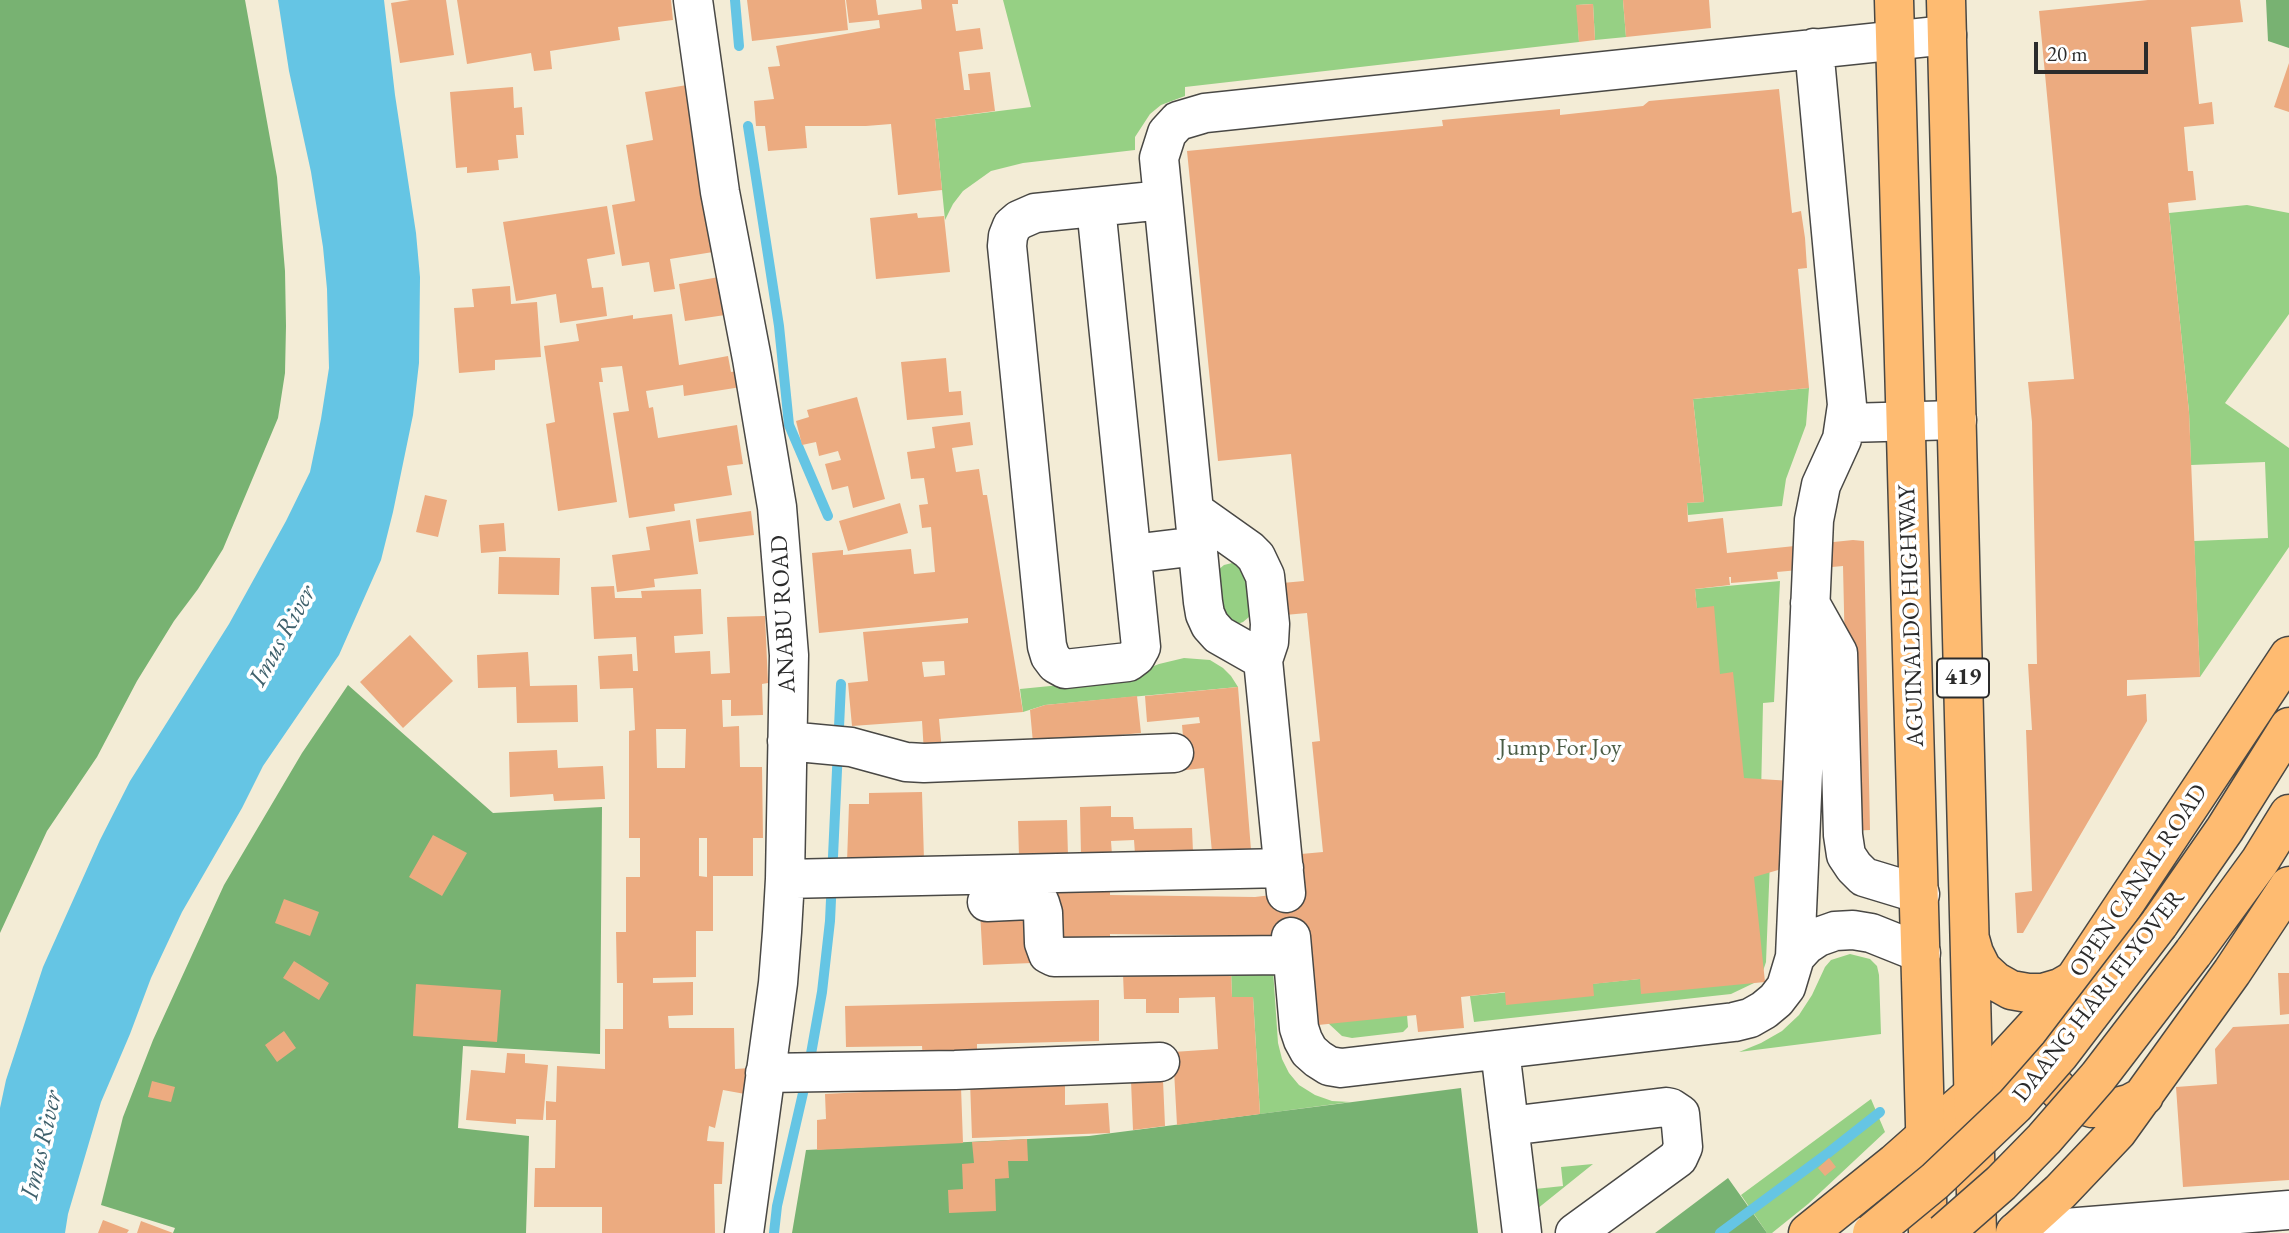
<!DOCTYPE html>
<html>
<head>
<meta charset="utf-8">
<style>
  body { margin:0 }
  #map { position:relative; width:2289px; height:1233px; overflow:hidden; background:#f3ecd6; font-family:"EB Garamond",serif }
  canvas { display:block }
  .scale { position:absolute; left:2034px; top:42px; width:114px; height:32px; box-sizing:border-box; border:4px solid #2b2b2b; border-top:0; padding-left:9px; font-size:21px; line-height:24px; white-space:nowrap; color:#2b2b2b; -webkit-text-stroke:5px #fff; paint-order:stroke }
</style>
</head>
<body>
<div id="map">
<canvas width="2289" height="1233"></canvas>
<div class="scale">20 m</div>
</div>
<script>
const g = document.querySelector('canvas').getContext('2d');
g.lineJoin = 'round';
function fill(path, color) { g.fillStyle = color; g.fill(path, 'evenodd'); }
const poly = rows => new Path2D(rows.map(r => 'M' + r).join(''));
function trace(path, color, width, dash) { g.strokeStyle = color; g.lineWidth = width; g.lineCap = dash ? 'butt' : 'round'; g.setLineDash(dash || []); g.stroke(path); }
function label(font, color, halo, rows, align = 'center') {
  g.font = font + ' "EB Garamond",serif'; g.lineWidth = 7; g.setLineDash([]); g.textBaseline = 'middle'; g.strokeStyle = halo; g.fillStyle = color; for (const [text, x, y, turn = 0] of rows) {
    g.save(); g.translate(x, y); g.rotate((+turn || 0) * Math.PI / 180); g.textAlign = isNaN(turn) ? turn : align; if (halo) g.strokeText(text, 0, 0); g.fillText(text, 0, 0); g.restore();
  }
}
const green = poly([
  [1003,0,1623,0,1626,37,1595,40,1593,4,1577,5,1579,42,1185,87,1185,96,1161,105,1150,114,1135,137,1135,150,1023,163,991,171,963,191,953,204,945,220,935,119,1031,107],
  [2247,205,2289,213,2289,314,2225,403,2289,448,2289,547,2200,677,2194,541,2268,538,2265,462,2191,465,2189,412,2169,213],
  [1809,388,1806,425,1786,479,1782,506,1688,515,1687,503,1704,502,1693,399],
  [1232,563,1246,568,1252,609,1249,617,1243,622,1235,625,1221,619,1218,570,1224,565],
  [1780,581,1774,702,1763,703,1761,795,1714,800,1695,589],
  [1184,658,1210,660,1223,668,1231,676,1238,687,1045,705,1023,712,1020,689,1121,679,1159,664],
  [1719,857,1770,861,1766,962,1762,974,1754,983,1731,994,1474,1022,1470,996,1729,970],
  [1850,954,1870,959,1877,966,1879,975,1881,1034,1739,1052,1761,1043,1782,1031,1799,1015,1812,995,1825,967,1831,960],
  [1273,970,1278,1043,1282,1059,1289,1073,1299,1085,1315,1095,1332,1101,1350,1102,1260,1114,1253,997,1232,997,1231,971],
  [1406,1002,1408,1027,1403,1032,1352,1038,1342,1036,1328,1023],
  [1871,1099,1885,1132,1808,1204,1772,1233,1767,1233,1741,1195],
  [1593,1164,1537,1209,1535,1189,1563,1186,1561,1167]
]);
const forest = poly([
  [0,0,245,0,277,177,285,271,286,326,285,373,278,418,223,549,198,589,174,621,137,681,97,757,47,831,0,933],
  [2266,0,2289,0,2289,48,2268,41],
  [348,685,493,813,602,807,600,1054,463,1046,458,1128,529,1136,526,1233,173,1233,175,1228,101,1205,123,1117,153,1040,224,885,302,753],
  [1461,1088,1478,1233,792,1233,806,1150,1089,1136],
  [1728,1178,1767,1233,1655,1233]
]);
const water = poly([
  [278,0,384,0,395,95,416,233,420,277,419,363,413,415,393,512,381,560,339,655,263,766,242,808,182,912,151,978,130,1034,101,1102,68,1214,65,1233,0,1233,0,1108,6,1080,43,967,100,840,130,781,229,624,286,521,310,472,321,419,329,368,327,289,323,247,311,172,289,71]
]);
const stream = poly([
  [735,0,739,46],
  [748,126,779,326,789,425,828,516],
  [809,1065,822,992,830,921,841,684],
  [774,1233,777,1206,806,1080],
  [1720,1233,1828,1153,1880,1112]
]);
const building = poly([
  [410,0,446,0,454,55,400,63,391,3],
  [457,0,671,0,673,20,618,27,620,40,550,51,552,69,534,71,531,53,467,64],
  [747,0,845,0,848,30,752,41],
  [846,0,876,0,878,15,922,9,921,0,958,0,958,4,952,4,956,31,980,28,983,49,959,52,964,90,970,90,968,74,990,72,995,111,935,119,942,190,898,195,891,124,866,126,805,126,807,148,768,151,765,126,756,126,754,101,774,99,768,67,780,66,776,46,880,28,879,20,849,23],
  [1623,0,1709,0,1711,28,1626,37],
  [2148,0,2240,0,2243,22,2191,27,2199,104,2212,102,2214,124,2184,127,2188,171,2193,171,2196,200,2168,203,2189,412,2200,677,2127,680,2127,696,2146,694,2147,721,2023,933,2017,933,2015,893,2032,891,2026,730,2032,730,2028,664,2037,664,2032,422,2028,382,2074,379,2039,11],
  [1593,4,1595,40,1579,42,1576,5],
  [2289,63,2289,112,2274,107],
  [687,85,713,252,670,259,675,289,654,292,649,262,622,266,612,205,635,201,626,145,653,140,645,92],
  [513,87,514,108,522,107,524,135,516,135,518,158,498,160,499,170,467,173,467,167,456,168,450,92],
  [1779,89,1792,213,1801,211,1805,238,1807,268,1798,269,1809,388,1693,399,1704,502,1687,503,1688,522,1723,518,1727,553,1853,540,1864,541,1870,830,1849,831,1843,566,1777,572,1778,579,1731,583,1731,577,1729,577,1730,585,1695,589,1697,608,1714,606,1720,674,1733,672,1744,778,1792,781,1799,864,1754,877,1765,982,1641,994,1640,979,1593,984,1594,996,1506,1005,1505,992,1461,997,1464,1028,1418,1032,1416,1015,1318,1025,1309,935,1260,940,1260,936,1110,934,1110,943,1059,944,1057,890,1110,889,1110,895,1255,897,1305,891,1301,854,1323,852,1312,742,1320,741,1307,613,1274,616,1271,584,1304,581,1291,454,1218,461,1187,151,1443,126,1442,120,1560,109,1560,115,1643,106,1649,101],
  [607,206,615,254,587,259,592,288,603,287,607,316,560,323,556,294,516,301,503,222],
  [917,213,918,218,944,216,950,272,876,279,870,218],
  [719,277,725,315,685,321,679,284],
  [510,286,511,304,537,302,541,357,495,360,495,370,459,373,454,308,474,307,472,289],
  [672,314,679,365,728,356,731,372,738,371,741,387,684,396,683,385,646,391,649,408,653,407,658,438,737,425,743,464,727,466,732,495,674,504,675,511,629,518,613,413,629,411,622,366,601,368,603,382,599,382,617,502,558,511,546,424,555,422,544,346,579,341,576,324,633,315,633,319],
  [946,358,949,392,961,391,963,415,907,420,901,362],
  [857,397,885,499,853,508,848,486,832,490,825,464,841,460,838,451,819,456,816,442,802,445,796,421,809,417,807,410],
  [970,422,973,445,952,448,956,472,979,469,983,495,987,495,1023,712,939,719,942,751,924,753,922,721,852,726,848,683,868,681,863,632,968,623,968,618,819,633,812,553,843,550,843,555,911,549,914,574,935,572,931,527,922,528,919,505,928,504,924,478,911,479,907,452,935,448,932,427],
  [944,661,945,675,924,677,922,662],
  [425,495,447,500,438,537,416,532],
  [900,503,908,533,848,551,839,521],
  [751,511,754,535,699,542,696,519],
  [690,520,698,574,654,579,655,587,617,592,612,555,650,550,646,527],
  [504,523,506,551,481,553,479,525],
  [499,557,560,558,559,595,498,594],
  [614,586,615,598,642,598,641,591,701,589,703,634,674,636,675,653,710,651,711,674,730,673,727,617,765,616,768,683,762,684,763,715,731,716,731,700,722,700,723,727,739,726,740,767,762,767,763,838,753,838,753,876,713,876,713,931,696,931,696,977,653,978,653,983,693,982,693,1015,668,1016,669,1028,734,1028,735,1069,750,1068,745,1094,723,1090,715,1128,709,1126,707,1141,724,1142,722,1184,714,1184,715,1233,602,1233,602,1207,534,1207,535,1168,555,1168,556,1120,546,1120,546,1101,556,1102,557,1066,605,1069,605,1029,623,1029,623,983,617,983,616,932,626,932,626,877,640,877,640,838,629,838,629,731,635,730,633,688,600,689,598,656,632,654,633,671,638,671,636,637,594,639,591,587],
  [656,729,686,729,685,768,657,768],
  [699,838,707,838,707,877,699,876],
  [410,635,453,681,403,728,360,682],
  [528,652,530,686,577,685,578,722,517,723,516,687,478,688,477,655],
  [1238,687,1251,850,1212,852,1204,768,1186,770,1182,725,1200,723,1199,717,1147,722,1145,696],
  [1137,696,1141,733,1033,743,1030,710,1045,705],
  [557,750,558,768,603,766,605,799,554,801,553,794,510,797,509,752],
  [922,792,924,860,847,862,849,804,869,804,869,793],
  [1111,806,1111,817,1133,817,1134,829,1192,828,1193,852,1135,854,1134,840,1111,841,1112,855,1081,855,1080,807],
  [1067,820,1068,856,1019,857,1018,821],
  [433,835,467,853,442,896,409,877],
  [284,899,319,912,310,936,275,923],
  [1029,909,1032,963,983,965,980,911],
  [294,961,329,983,319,1000,283,978],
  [1231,971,1232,997,1253,997,1260,1114,1177,1125,1173,1052,1218,1049,1215,997,1179,998,1179,1013,1146,1013,1146,999,1124,999,1123,974],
  [2278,973,2289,973,2289,1014,2280,1015],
  [416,984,501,990,497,1042,413,1036],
  [1099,1000,1099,1041,977,1044,977,1059,923,1060,922,1046,846,1047,845,1006],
  [2289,1024,2289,1180,2183,1187,2176,1087,2217,1084,2215,1049,2233,1027],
  [284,1031,296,1048,277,1062,265,1045],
  [507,1053,525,1054,525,1063,548,1065,543,1120,516,1119,516,1124,466,1120,471,1070,505,1073],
  [1065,1077,1065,1105,1108,1103,1110,1133,972,1138,970,1081],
  [1163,1080,1165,1126,1133,1130,1131,1081],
  [152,1081,175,1087,171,1102,148,1097],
  [961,1087,963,1143,817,1150,817,1120,826,1119,825,1094],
  [1027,1139,1028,1161,1008,1161,1009,1178,995,1179,996,1211,949,1213,948,1190,963,1189,962,1164,974,1163,972,1142],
  [1829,1158,1836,1167,1825,1176,1818,1168],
  [103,1220,129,1230,127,1233,98,1233],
  [141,1221,173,1233,137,1233]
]);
const minor = poly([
  [693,0,720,192,752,359,777,507,789,655,785,879,782,932,778,983,744,1233],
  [1096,207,1141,647,1136,656,1128,662,1065,669,1056,664,1050,656,1047,646,1007,246,1008,236,1012,226,1019,220,1035,213,1163,200],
  [1846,423,1957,420],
  [1194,511,1249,550,1256,557,1265,576,1270,624,1269,642,1263,660,1286,893],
  [1132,554,1198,546],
  [1810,603,1838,653,1843,835,1846,855,1854,867,1864,877,1920,894],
  [1263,660,1219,635,1210,625,1205,614,1203,602,1159,158,1167,133,1178,121,1205,113,1947,35],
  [787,741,851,747,906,762,924,763,1174,753],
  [785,879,1284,868],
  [987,902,1030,900,1040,903,1043,913,1044,943,1048,954,1054,957,1292,955],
  [1291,937,1299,1028,1303,1040,1309,1051,1318,1059,1329,1066,1341,1068,1734,1022,1750,1018,1764,1010,1776,1000,1786,987,1795,957,1814,520,1821,485,1842,439,1847,405,1814,48],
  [1795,957,1806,945,1818,937,1835,931,1853,930,1871,933,1921,953],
  [1500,1050,1522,1233],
  [765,1073,955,1070,1160,1062],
  [1509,1126,1666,1107,1671,1108,1680,1114,1683,1147,1678,1158,1575,1233],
  [2016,1232,2289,1210]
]);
const major = poly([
  [2159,924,2225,829,2289,727],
  [2193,953,2260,861,2289,814],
  [2037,1040,2037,1054,2043,1070,2052,1084,2065,1096,2079,1104,2092,1108,2113,1108,2129,1104,2144,1096],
  [1808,1233,1895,1163,1973,1094,2040,1021,2074,980,2289,656],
  [2015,1233,2060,1192,2117,1132,2232,972,2289,886]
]);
const highway = poly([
  [1894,0,1928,1233],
  [1946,0,1977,1233],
  [1970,939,1974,953,1982,969,1995,981,2011,990,2028,993,2043,993,2060,988,2074,980]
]);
const majorBridge = poly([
  [1872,1233,1935,1181,2015,1105,2059,1055,2159,924],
  [1944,1233,2001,1183,2044,1139,2098,1077,2193,953]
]);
const shields = [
  [1963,678,52]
];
const shieldNames = [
  ["419",1963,678]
];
const streetNames = [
  ["ANABU ROAD",784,614,-93],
  ["AGUINALDO HIGHWAY",1912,616,-92],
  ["OPEN CANAL ROAD",2139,881,-56],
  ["DAANG HARI FLYOVER",2099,996,-52]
];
const parkNames = [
  ["Jump For Joy",1560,748]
];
const waterNames = [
  ["Imus River",283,636,-61],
  ["Imus River",42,1145,-77]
];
fill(green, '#96d084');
fill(forest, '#78b272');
fill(water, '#65c5e4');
trace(stream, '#65c5e4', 10);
fill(building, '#ecab80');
trace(minor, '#494845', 41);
trace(major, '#494845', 41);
trace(highway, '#494845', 41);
trace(minor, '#fff', 38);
trace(major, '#febb71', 38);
trace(highway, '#febb71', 38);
trace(majorBridge, '#494845', 41, []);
trace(majorBridge, '#febb71', 38);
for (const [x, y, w] of shields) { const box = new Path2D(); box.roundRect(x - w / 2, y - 19.5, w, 39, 5); g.fillStyle = '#fff'; g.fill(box); trace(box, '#2b2b2b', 2); }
label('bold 23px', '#2b2b2b', null, shieldNames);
label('24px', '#2b2b2b', '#fff', streetNames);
label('24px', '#4b5d46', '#fff', parkNames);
label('italic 26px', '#3f616c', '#fff', waterNames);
</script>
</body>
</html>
